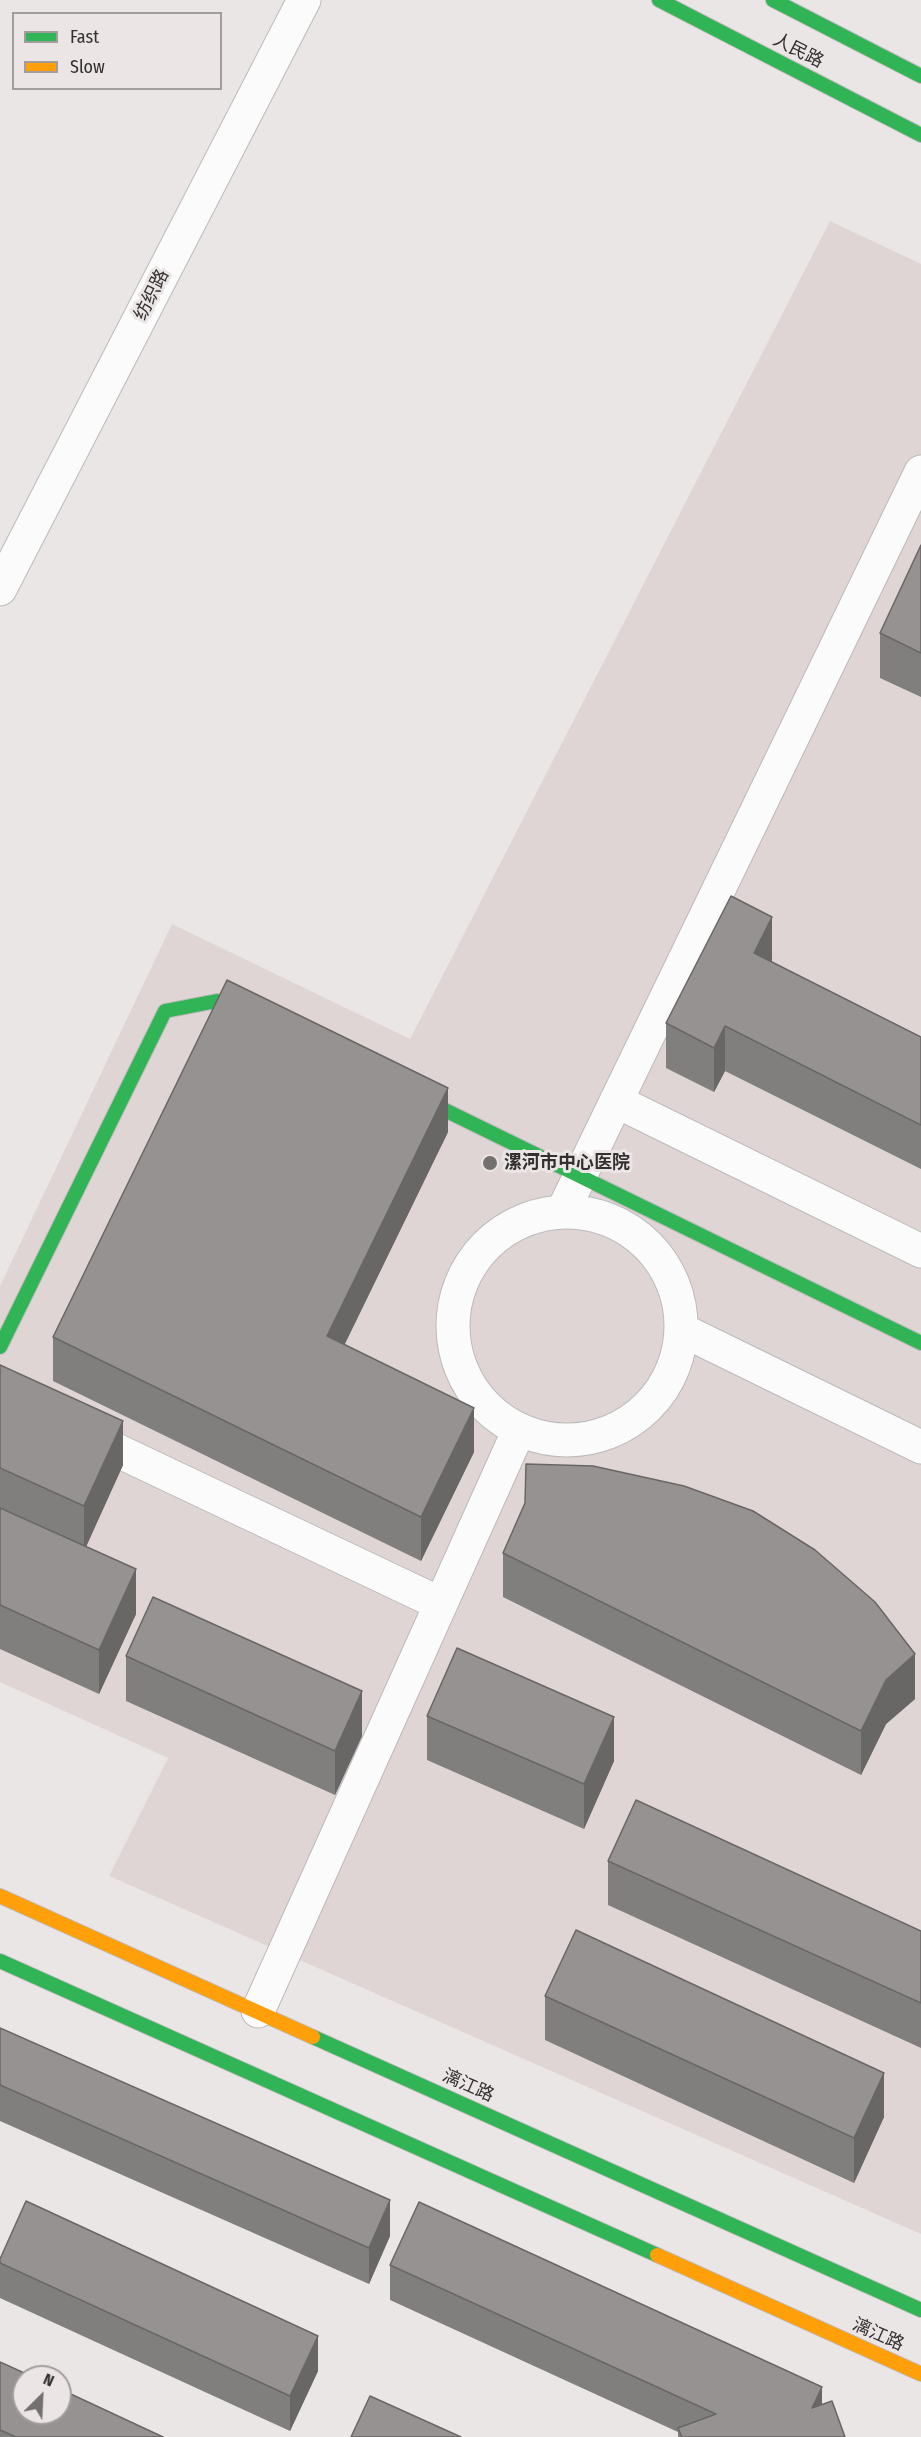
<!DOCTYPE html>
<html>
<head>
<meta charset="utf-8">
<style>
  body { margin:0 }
  #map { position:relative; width:921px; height:2437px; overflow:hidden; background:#ebe6e6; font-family:"Fira Sans Condensed",sans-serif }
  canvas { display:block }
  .legend { position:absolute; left:12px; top:12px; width:210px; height:78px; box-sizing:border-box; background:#ece5e5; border:2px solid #a29d9d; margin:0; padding:8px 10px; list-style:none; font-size:18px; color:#323030 }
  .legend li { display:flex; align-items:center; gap:12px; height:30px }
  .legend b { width:30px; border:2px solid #a29d9d }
  .north { position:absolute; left:12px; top:2365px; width:60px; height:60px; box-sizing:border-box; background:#ece5e5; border:2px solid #a29d9d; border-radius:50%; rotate:24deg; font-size:16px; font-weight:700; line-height:24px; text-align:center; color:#323030 }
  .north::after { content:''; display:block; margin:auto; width:21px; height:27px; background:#737070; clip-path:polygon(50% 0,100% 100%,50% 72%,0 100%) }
</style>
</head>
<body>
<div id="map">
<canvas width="921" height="2437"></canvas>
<ul class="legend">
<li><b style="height:8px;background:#30b455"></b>Fast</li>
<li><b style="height:8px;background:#ff9f0a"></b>Slow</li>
</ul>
<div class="north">N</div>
</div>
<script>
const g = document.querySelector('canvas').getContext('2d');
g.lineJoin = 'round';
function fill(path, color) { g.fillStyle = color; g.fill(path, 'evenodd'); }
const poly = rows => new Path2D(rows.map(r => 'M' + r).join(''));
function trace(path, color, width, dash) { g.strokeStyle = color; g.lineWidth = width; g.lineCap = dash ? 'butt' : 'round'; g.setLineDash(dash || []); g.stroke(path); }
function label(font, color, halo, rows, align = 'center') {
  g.font = font + ' "Fira Sans Condensed","Noto Sans SC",sans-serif'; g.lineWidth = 6; g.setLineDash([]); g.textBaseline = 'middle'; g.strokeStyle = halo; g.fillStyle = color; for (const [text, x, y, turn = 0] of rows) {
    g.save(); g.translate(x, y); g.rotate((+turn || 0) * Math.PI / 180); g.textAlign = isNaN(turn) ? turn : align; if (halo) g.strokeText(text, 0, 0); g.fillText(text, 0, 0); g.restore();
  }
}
const built = poly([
  [830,221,921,264,921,2234,109,1876,168,1758,0,1682,0,1286,172,924,410,1039]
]);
const street = poly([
  [0,589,304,0],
  [616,1101,921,1251],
  [563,1211,921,472],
  '453 1326a114 114 0 1 1 228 0a114 114 0 1 1-228 0Z',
  [682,1330,921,1447],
  [0,1395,441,1604],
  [258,2011,519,1430]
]);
const fast = poly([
  [659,0,921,135],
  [773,0,921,76],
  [408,1092,921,1343],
  [0,1347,165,1011,217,1001,258,1021],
  [0,1961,657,2255],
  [313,2037,921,2310]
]);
const slow = poly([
  [0,1896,313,2037],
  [657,2255,921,2374]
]);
const wall = poly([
  [921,545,921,697,880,678,880,633],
  [772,961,772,962,921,1037,921,1169,725,1071,714,1092,666,1068,666,1023],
  [448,1132,345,1344,474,1452,421,1561,53,1381,53,1337],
  [0,1365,123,1465,86,1547,136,1614,99,1694,0,1649],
  [525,1503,915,1699,886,1724,861,1775,503,1597,503,1553],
  [126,1656,362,1736,335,1795,126,1701],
  [427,1716,614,1761,584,1829,427,1760],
  [608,1861,921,1931,921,2048,608,1905],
  [545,1996,884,2117,854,2183,545,2040],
  [0,2028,390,2236,369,2284,0,2121],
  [0,2259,318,2371,290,2431,0,2298],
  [390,2265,822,2404,845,2437,678,2437,678,2432,390,2300],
  [0,2362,163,2437,0,2437]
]);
const shadedWall = poly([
  [772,917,772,961,754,997,754,953],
  [725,1026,725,1071,714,1092,714,1048],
  [448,1088,448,1132,327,1380,327,1336],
  [474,1408,474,1452,421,1561,421,1517],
  [123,1421,123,1465,84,1551,84,1506],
  [136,1569,136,1614,99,1694,99,1650],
  [915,1654,915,1699,886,1724,861,1775,861,1731,886,1680],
  [362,1691,362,1736,335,1795,335,1751],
  [614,1717,614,1761,584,1829,584,1784],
  [884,2073,884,2117,854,2183,854,2138],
  [390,2200,390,2236,369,2284,369,2248],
  [318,2336,318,2371,290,2431,290,2396],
  [822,2387,822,2422,812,2408]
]);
const building = poly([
  [921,545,921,653,880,633,921,545],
  [731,896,772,917,754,953,921,1037,921,1125,725,1026,714,1048,666,1023,731,896],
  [227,980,448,1088,327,1336,474,1408,421,1517,53,1337,227,980],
  [0,1365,123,1421,84,1506,0,1468,0,1365],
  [526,1464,593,1466,684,1486,753,1511,815,1550,875,1602,915,1654,886,1680,861,1731,503,1553,525,1503,526,1464],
  [0,1508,136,1569,99,1650,0,1605,0,1508],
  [153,1597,362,1691,335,1751,126,1656,153,1597],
  [457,1648,614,1717,584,1784,427,1716,457,1648],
  [636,1800,921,1931,921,2003,608,1861,636,1800],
  [576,1930,884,2073,854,2138,545,1996,576,1930],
  [0,2028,390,2200,369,2248,0,2085,0,2028],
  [26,2201,318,2336,290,2396,0,2263,0,2259,26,2201],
  [419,2202,822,2387,812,2408,832,2401,845,2437,682,2437,678,2428,716,2414,390,2265,419,2202],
  [0,2362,33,2377,24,2377,24,2413,60,2413,60,2389,163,2437,16,2437,0,2430,0,2362],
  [370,2396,461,2437,351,2437,370,2396]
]);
const markers = [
  [490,1163,8,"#737070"]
];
const streetNames = [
  ["人民路",798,51,27],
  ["纺织路",152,295,-63],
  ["漓江路",468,2086,24],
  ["漓江路",878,2335,24]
];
const poiNames = [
  ["漯河市中心医院",504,1163]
];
fill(built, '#dfd5d4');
trace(street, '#bdbaba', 35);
trace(fast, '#bdbaba', 16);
trace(slow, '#bdbaba', 16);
trace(street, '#fcfbfb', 33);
trace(fast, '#30b455', 14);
trace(slow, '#ff9f0a', 14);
fill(wall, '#817e7e');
fill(shadedWall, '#696666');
fill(building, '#969292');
trace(building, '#696666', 1.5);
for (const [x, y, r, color] of markers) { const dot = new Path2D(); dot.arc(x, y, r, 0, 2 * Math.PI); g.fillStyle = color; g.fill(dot); trace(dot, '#ece5e5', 2); }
label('18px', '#323030', '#ece5e5', streetNames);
label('bold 18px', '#323030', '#ece5e5', poiNames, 'left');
</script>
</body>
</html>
